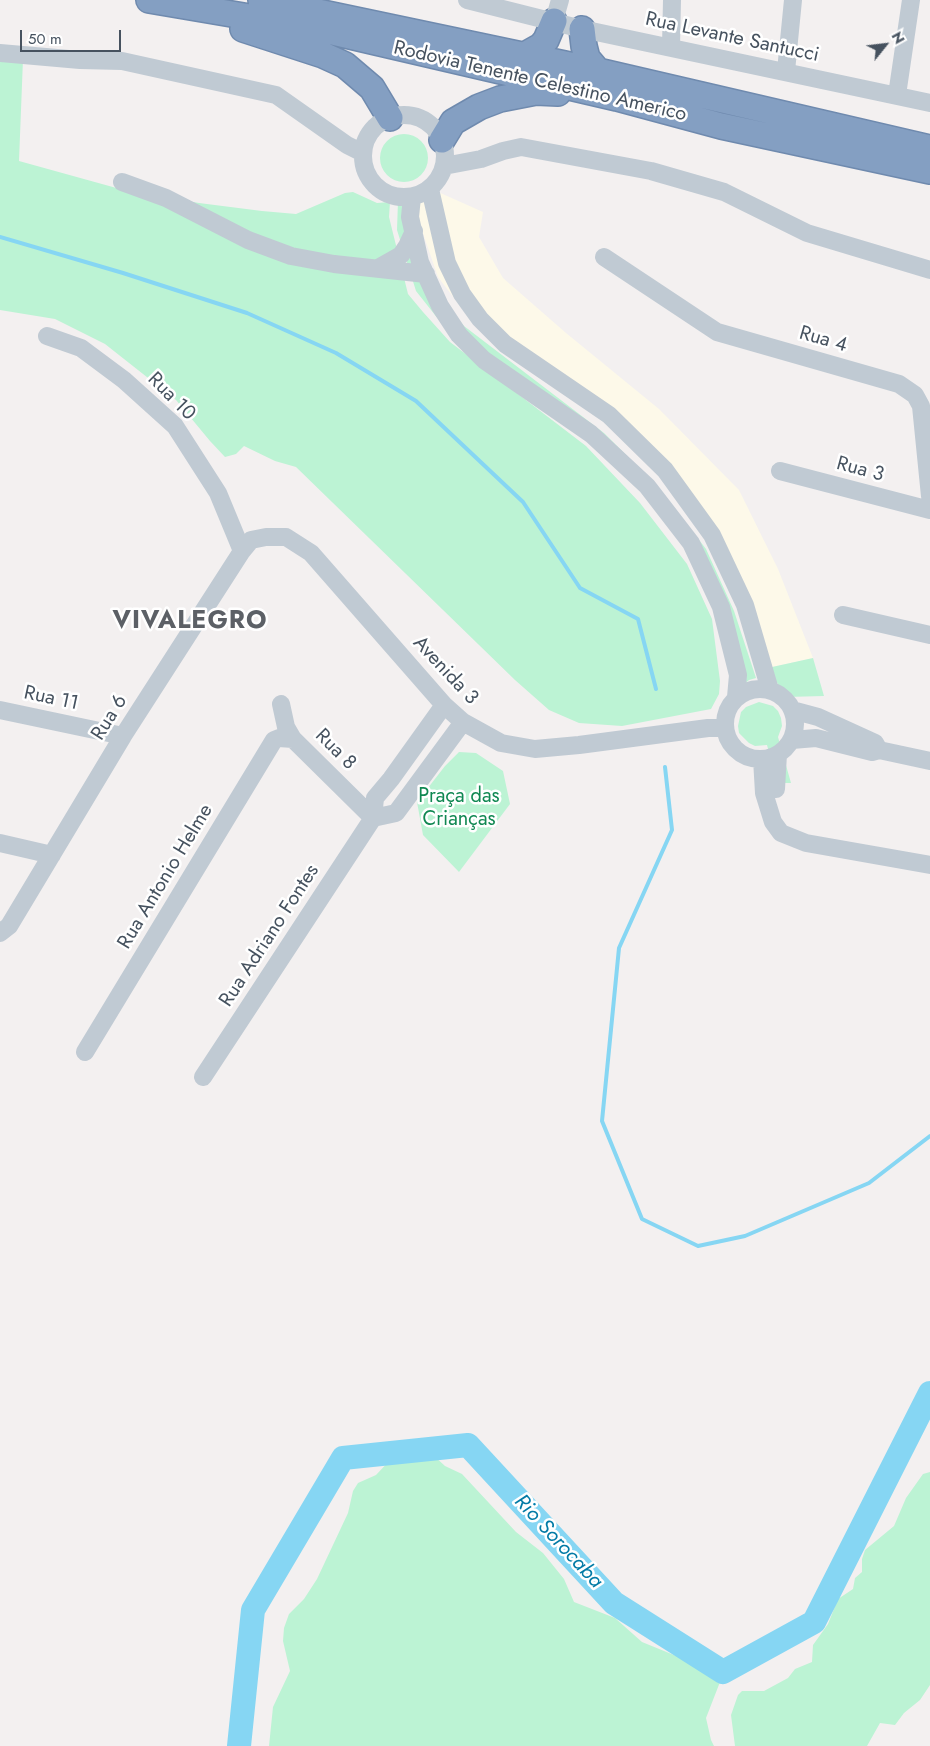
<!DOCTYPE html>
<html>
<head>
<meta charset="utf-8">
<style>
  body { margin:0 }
  #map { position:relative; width:930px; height:1746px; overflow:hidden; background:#f3f0f0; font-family:Jost,sans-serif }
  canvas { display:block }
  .north { position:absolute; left:860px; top:20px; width:50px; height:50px; -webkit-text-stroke:4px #fff; paint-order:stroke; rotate:61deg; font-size:14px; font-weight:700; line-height:20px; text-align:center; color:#46525f }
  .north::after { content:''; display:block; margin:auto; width:18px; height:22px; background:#46525f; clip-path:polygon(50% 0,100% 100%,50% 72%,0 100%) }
  .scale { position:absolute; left:20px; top:30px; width:101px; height:22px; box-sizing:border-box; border:2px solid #46525f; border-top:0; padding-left:6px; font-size:15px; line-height:18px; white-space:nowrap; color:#46525f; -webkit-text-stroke:4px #fff; paint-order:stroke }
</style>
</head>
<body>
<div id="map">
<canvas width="930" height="1746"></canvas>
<div class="north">N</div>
<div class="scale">50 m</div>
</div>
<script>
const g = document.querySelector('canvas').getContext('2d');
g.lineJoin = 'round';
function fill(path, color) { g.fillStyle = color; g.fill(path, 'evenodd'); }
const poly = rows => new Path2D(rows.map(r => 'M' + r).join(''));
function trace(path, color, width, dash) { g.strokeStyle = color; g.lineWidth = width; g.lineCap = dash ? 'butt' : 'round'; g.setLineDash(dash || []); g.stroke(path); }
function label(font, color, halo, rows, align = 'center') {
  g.font = font + ' Jost,sans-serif'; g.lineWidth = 5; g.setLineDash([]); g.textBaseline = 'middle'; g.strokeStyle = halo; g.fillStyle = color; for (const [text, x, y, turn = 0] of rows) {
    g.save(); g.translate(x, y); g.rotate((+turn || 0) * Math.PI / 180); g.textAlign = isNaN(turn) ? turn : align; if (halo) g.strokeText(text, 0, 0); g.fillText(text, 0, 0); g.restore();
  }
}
const commercial = poly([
  [427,187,483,212,479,237,503,278,566,333,659,409,739,490,778,569,813,658,763,669,712,542,670,486,607,423,470,319,438,277,418,219,418,192]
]);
const green = poly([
  [0,57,23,59,19,161,120,189,199,203,262,211,296,214,345,193,353,192,377,203,390,202,389,217,408,294,423,312,450,342,586,446,640,503,687,564,712,619,720,681,719,694,711,709,622,726,579,723,549,710,515,680,296,467,275,461,244,446,236,454,225,457,210,441,176,400,105,344,55,319,0,310],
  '380 158a24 24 0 1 1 48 0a24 24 0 1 1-48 0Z',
  [404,200,429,282,464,326,604,433,659,488,706,549,734,611,756,678,749,680,742,686,693,557,647,498,590,439,450,334,416,291,397,230,398,201],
  [813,658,824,696,786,697,776,681,763,669],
  [759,702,773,706,778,711,781,718,782,726,778,737,791,783,777,783,767,745,755,746,749,743,739,733,738,726,741,712,746,707],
  [459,752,476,753,503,771,510,804,459,872,423,835,417,802,445,766],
  [432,1454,445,1466,462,1474,516,1532,543,1553,564,1579,574,1602,615,1618,642,1642,718,1673,720,1682,706,1718,711,1740,714,1746,269,1746,273,1707,290,1671,283,1641,284,1628,289,1614,304,1599,317,1579,348,1513,353,1491,358,1483,376,1475,391,1459,400,1455],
  [930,1472,930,1685,920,1700,904,1713,895,1725,880,1723,867,1746,735,1746,731,1715,738,1695,742,1691,764,1691,788,1678,795,1669,812,1662,813,1645,828,1624,838,1599,853,1589,855,1578,862,1572,862,1559,865,1550,894,1526,906,1498,923,1474]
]);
const stream = poly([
  [0,237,123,273,247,313,336,353,416,401,523,502,580,588,638,619,656,689],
  [665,767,672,830,619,948,602,1121,642,1219,698,1246,745,1236,869,1183,930,1136]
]);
const river = poly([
  [239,1746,253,1610,343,1458,468,1445,614,1603,723,1672,814,1622,930,1393]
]);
const minor = poly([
  [467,0,582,29,930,103],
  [554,21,560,0],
  [671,47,672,0],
  [0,53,80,60,122,61,276,95,347,145,363,153],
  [786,71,793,0],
  [897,95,911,0],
  '363 156a41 41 0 1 1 82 0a41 41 0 1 1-82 0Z',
  [444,166,481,159,503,151,521,147,651,171,724,192,807,233,930,270],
  [122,182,166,198,248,240,291,256,334,264,426,274],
  [430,189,447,263,462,294,480,319,505,344,609,415,665,470,712,535,745,605,770,690],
  [412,197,410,217,420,262,440,306,459,335,484,360,591,434,647,486,691,543,721,607,738,675,736,697],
  [604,257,717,332,899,384,915,395,921,406,930,496],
  [378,268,401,255,407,246,414,231],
  [47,336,81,348,124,380,175,426,218,493,242,551],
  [780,471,930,510],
  [843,615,930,635],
  '725 724a35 35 0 1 1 70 0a35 35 0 1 1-70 0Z',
  [281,704,286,727,293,739,373,818],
  [0,710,123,736],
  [792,710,818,717,875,743,879,750],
  [792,740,816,738,872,752,879,750],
  [879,750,930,761],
  [762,759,764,793,773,822,781,833,806,843,930,865],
  [776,789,778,754],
  [373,818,396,813,463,722],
  [0,843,52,855],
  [0,933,9,926,123,736,242,551,251,540,266,537,286,537,311,553,444,705,463,722,501,743,535,749,579,745,708,728,724,728],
  [85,1052,274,740,279,738,293,739],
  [203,1077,373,818,375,798,391,779,444,705]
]);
const highway = poly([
  [149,0,320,29,617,98,721,126,930,171],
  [261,0,598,71,930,148],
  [243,29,323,55,345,65,372,88,390,118],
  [582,29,584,46,587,58,598,71],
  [525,55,541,46,546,40,554,21],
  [442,140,453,122,479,107,500,99,536,92,558,93]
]);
const streetNames = [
  ["Rua Levante Santucci",732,38,12],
  ["Rodovia Tenente Celestino Americo",540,82,13],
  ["Rua 4",823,340,16],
  ["Rua 10",171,397,45],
  ["Rua 3",860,470,15],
  ["Avenida 3",445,671,47],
  ["Rua 11",51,699,12],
  ["Rua 6",110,718,-58],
  ["Rua 8",335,750,45],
  ["Rua Antonio Helme",166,877,-59],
  ["Rua Adriano Fontes",270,936,-57]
];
const parkNames = [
  ["Praça das",459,797],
  ["Crianças",459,820]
];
const waterNames = [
  ["Rio Sorocaba",558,1542,47]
];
const districtNames = [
  ["VIVALEGRO",190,622]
];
fill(commercial, '#fdf9e9');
fill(green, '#bcf3d4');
trace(stream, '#86d6f3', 4);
trace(river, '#86d6f3', 24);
trace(highway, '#6f8aae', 28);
trace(minor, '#c0cad3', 18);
trace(highway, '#849fc2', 25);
label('20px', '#46525f', '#fff', streetNames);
label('20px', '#108852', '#fff', parkNames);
label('italic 21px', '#037ba6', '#fff', waterNames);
g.letterSpacing = '1px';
label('bold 25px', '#5c6066', '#fff', districtNames);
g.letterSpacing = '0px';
</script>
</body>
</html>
